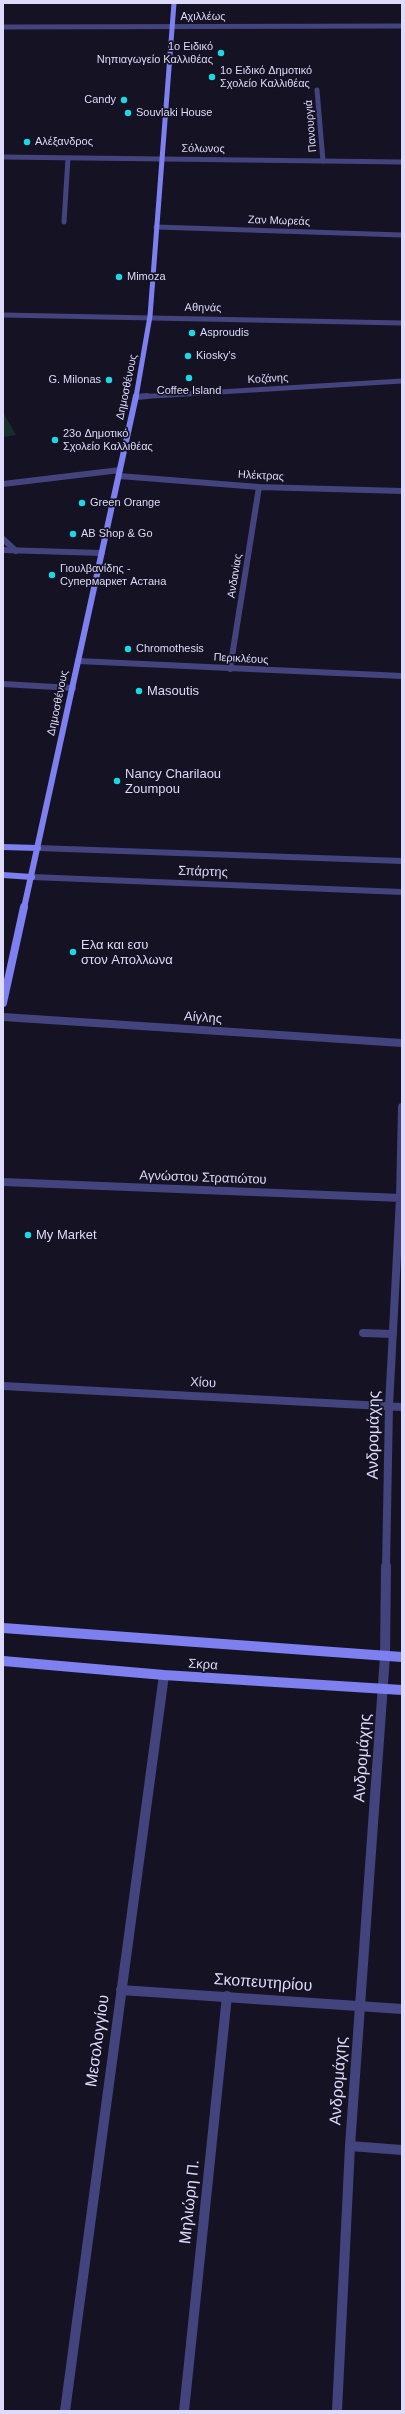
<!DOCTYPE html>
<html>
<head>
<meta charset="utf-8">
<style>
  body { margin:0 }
  #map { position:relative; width:405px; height:2414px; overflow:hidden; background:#151224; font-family:Helvetica,sans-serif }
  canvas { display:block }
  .frame { position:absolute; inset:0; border:4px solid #dddafa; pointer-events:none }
</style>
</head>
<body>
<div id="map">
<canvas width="405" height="2414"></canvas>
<div class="frame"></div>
</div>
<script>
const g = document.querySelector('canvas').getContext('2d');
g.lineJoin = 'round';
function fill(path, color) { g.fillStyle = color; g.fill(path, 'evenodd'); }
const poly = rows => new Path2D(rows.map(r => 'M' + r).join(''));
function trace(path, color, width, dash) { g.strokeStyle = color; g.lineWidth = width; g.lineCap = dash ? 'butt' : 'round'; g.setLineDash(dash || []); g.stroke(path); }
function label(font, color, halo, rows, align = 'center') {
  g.font = font + ' Helvetica,sans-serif'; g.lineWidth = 3.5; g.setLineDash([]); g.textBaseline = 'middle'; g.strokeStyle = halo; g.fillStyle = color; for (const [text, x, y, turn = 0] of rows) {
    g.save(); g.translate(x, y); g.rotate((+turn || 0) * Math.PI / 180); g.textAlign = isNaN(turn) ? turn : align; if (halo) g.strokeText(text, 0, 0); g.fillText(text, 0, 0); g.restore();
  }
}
const green = poly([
  [3,414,4,414,16,435,3,437]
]);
const laneFar3 = poly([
  [317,90,323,161],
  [64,222,68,158]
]);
const laneFar2 = poly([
  [3,539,16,551]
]);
const laneFar1 = poly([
  [363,1333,393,1334]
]);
const lane = poly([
  [350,2146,402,2150],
  [184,2411,227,1996]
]);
const streetFar3 = poly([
  [3,27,402,26],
  [3,157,402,162],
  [156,227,402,235],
  [3,315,402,323],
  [136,397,402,381]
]);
const streetFar2 = poly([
  [136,397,147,396],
  [119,476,259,487,402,491],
  [3,484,120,470],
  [3,550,102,553],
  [78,661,402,676],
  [230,669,259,487],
  [3,684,73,688],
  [38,848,402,861],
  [32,877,402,892]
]);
const streetFar1 = poly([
  [3,1017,402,1043],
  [3,1182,402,1198],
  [3,1386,402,1407],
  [386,1567,389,1406,400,1198,402,1107]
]);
const street = poly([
  [121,1990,402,2009],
  [65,2411,164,1675],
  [337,2411,350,2146,385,1656,386,1566]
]);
const secondaryFar3 = poly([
  [136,397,150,316,174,3]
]);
const secondaryFar2 = poly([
  [3,847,38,848],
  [3,875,32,877],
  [24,908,136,396]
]);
const secondaryFar1 = poly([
  [3,1003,24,907]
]);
const secondary = poly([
  [3,1628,402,1657],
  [3,1661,164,1675,402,1690]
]);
const markers = [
  [221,53,4,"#1fd7e2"],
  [212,77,4,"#1fd7e2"],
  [124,100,4,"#1fd7e2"],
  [128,113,4,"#1fd7e2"],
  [27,142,4,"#1fd7e2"],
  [119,277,4,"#1fd7e2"],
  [192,333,4,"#1fd7e2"],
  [188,356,4,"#1fd7e2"],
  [189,378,4,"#1fd7e2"],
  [109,380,4,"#1fd7e2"],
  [55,440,4,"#1fd7e2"],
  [82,503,4,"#1fd7e2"],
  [73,534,4,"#1fd7e2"],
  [52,575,4,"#1fd7e2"],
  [128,649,4,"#1fd7e2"],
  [139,691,4,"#1fd7e2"],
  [117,781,4,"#1fd7e2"],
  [73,952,4,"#1fd7e2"],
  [28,1235,4,"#1fd7e2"]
];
const farStreetnames = [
  ["Αχιλλέως",203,17],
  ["Πανουργιά",311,126,-95],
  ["Σόλωνος",203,149,1],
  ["Ζαν Μωρεάς",279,221,2],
  ["Αθηνάς",203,308,1],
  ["Κοζάνης",268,379,-3],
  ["Δημοσθένους",127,387,-78],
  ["Ηλέκτρας",261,476,3],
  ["Ανδανiας",235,576,-81],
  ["Περικλέους",241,659,3],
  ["Δημοσθένους",58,703,-78]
];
const farPoinames = [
  ["1ο Ειδικό",213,47,"right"],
  ["Νηπιαγωγείο Καλλιθέας",213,60,"right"],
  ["1ο Ειδικό Δημοτικό",220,71],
  ["Σχολείο Καλλιθέας",220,84],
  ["Candy",116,100,"right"],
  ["Souvlaki House",136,113],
  ["Αλέξανδρος",35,142],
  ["Mimoza",127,277],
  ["Asproudis",200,333],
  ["Kiosky's",196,356],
  ["G. Milonas",101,380,"right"],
  ["Coffee Island",189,391,"center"],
  ["23ο Δημοτικό",63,434],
  ["Σχολείο Καλλιθέας",63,447],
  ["Green Orange",90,503],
  ["AB Shop & Go",81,534],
  ["Γιουλβανίδης -",60,569],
  ["Супермаркет Астана",60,582],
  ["Chromothesis",136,649]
];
const poiNames = [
  ["Masoutis",147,691],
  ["Nancy Charilaou",125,774],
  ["Zoumpou",125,789],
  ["Ελα και εσυ",81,945],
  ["στον Απολλωνα",81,960],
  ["My Market",36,1235]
];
const streetNames = [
  ["Σπάρτης",203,872,2],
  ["Αίγλης",203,1018,4],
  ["Αγνώστου Στρατιώτου",203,1178,2],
  ["Χίου",203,1383,3],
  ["Σκρα",203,1665,4]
];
const nearStreetnames = [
  ["Ανδρομάχης",374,1435,-89],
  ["Ανδρομάχης",363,1758,-86],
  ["Σκοπευτηρίου",263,1983,4],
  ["Μεσολογγίου",98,2041,-82],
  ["Ανδρομάχης",339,2081,-86],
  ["Μηλιώρη Π.",190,2202,-84]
];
fill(green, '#162e2c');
trace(laneFar3, '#43437d', 5);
trace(laneFar2, '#43437d', 6);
trace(laneFar1, '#43437d', 8);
trace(lane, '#43437d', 10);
trace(streetFar3, '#43437d', 5);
trace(streetFar2, '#43437d', 6);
trace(streetFar1, '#43437d', 8);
trace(street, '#43437d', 10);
trace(secondaryFar3, '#7d80ee', 5);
trace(secondaryFar2, '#7d80ee', 6);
trace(secondaryFar1, '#7d80ee', 8);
trace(secondary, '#7d80ee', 10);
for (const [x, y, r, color] of markers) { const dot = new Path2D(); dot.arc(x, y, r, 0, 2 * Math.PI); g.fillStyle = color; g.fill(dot); trace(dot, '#151224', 1.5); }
label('11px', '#dddafa', '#151224', farStreetnames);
label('11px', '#dddafa', '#151224', farPoinames, 'left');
label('13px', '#dddafa', '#151224', poiNames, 'left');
label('13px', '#dddafa', '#151224', streetNames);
label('16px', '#dddafa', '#151224', nearStreetnames);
</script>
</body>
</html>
